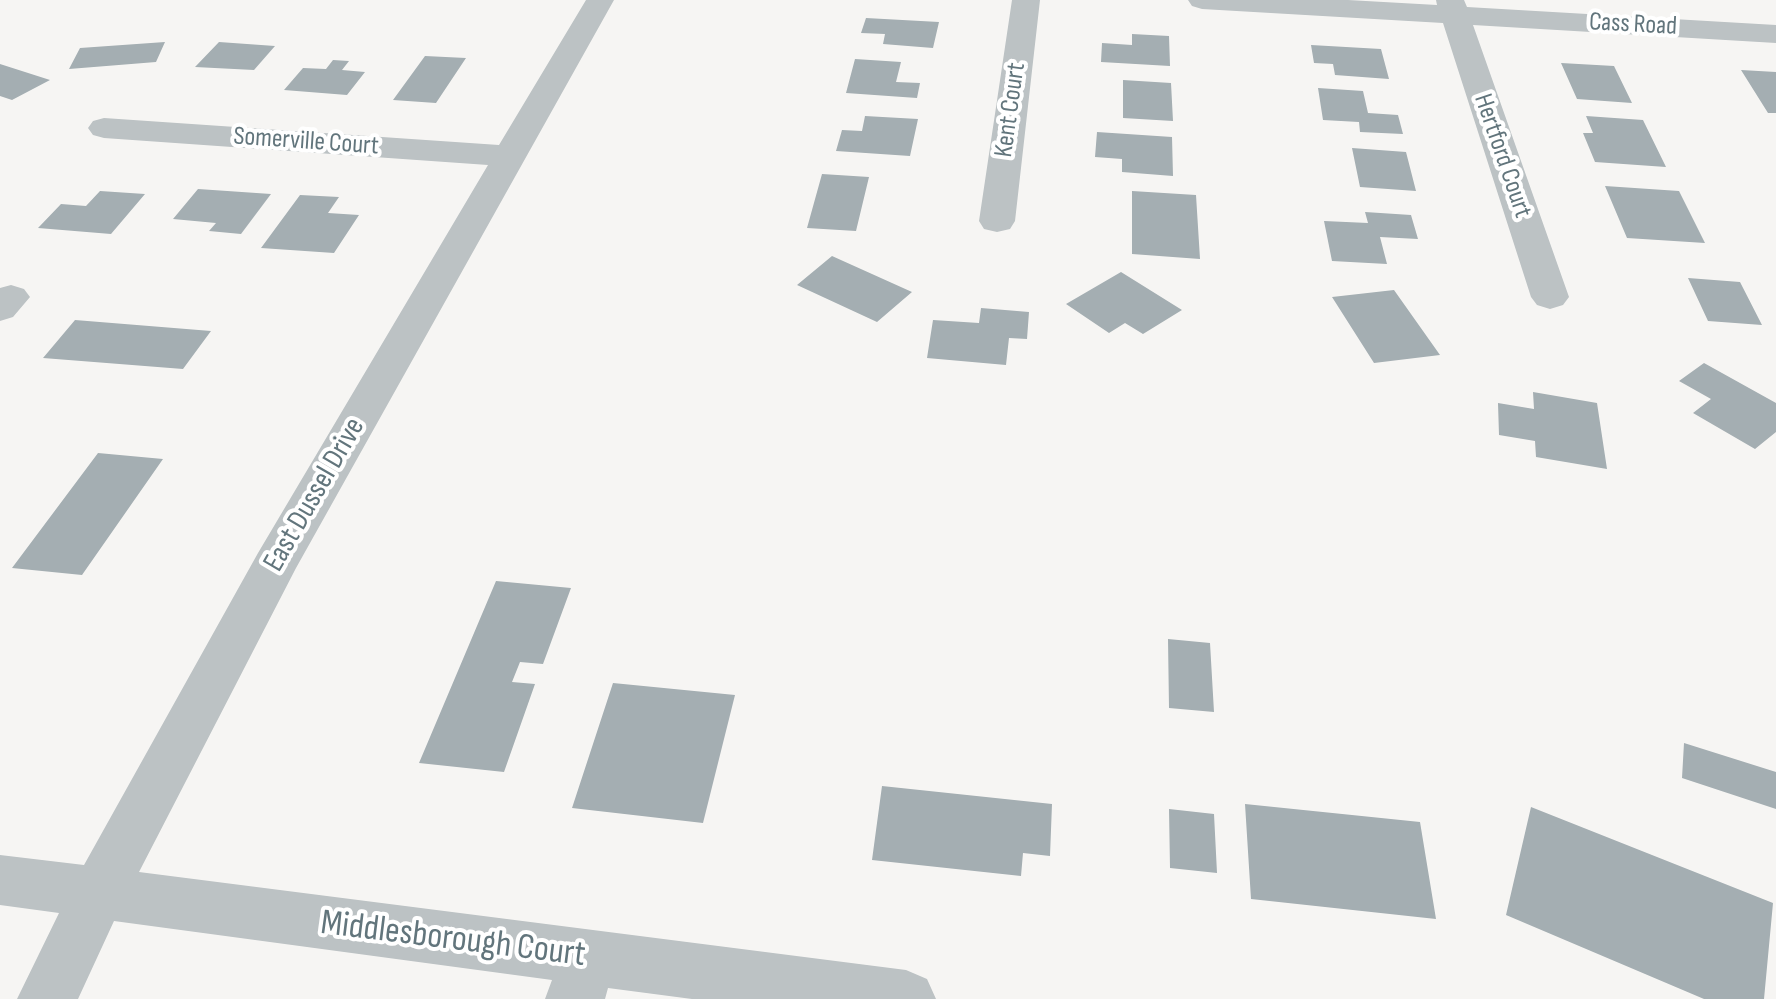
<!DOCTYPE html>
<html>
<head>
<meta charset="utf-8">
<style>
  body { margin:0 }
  canvas { display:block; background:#f6f5f3 }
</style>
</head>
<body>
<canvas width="1776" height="999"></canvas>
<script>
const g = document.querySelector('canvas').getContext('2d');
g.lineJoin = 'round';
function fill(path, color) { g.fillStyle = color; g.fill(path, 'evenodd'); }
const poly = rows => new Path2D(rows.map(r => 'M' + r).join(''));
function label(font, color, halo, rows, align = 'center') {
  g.font = font + ' "Sofia Sans Condensed",sans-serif'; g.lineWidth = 8; g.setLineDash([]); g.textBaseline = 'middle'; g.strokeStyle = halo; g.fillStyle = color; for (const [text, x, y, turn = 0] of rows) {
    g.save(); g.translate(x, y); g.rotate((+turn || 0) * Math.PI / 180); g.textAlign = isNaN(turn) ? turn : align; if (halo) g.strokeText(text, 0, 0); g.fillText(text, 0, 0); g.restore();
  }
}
const building = poly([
  [866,18,939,22,933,48,883,44,885,34,861,33],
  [1132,34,1169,36,1170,66,1101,62,1102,43,1132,45],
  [165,42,156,62,69,69,80,48],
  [219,42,275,46,254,70,195,67],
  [1311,45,1381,49,1389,79,1335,75,1333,64,1314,63],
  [425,56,466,58,436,103,393,100],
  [855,59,901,62,896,82,920,83,917,98,846,93],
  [333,60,349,61,342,70,365,72,347,95,284,90,303,68,326,69],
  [1561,63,1614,66,1632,103,1577,99],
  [0,64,50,80,12,100,0,96],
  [1741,70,1776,72,1776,113,1768,113],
  [1123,80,1171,83,1173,121,1123,118],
  [1318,88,1363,91,1368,113,1398,115,1403,134,1360,132,1359,122,1323,120],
  [865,116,918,119,910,156,836,151,842,130,862,131],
  [1586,116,1643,120,1666,167,1595,162,1583,133,1593,133],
  [1097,132,1172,137,1173,176,1122,172,1122,159,1095,157],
  [1352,148,1406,152,1416,191,1360,187],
  [822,174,869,177,856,231,807,228],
  [1605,186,1679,191,1705,243,1627,238],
  [198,189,271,194,241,234,209,231,216,223,173,219],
  [100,191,145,194,111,234,38,228,61,204,86,206],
  [1132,191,1196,195,1200,259,1132,254],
  [300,195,339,197,328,213,359,215,334,253,261,248],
  [1365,212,1411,215,1418,239,1380,237,1387,264,1332,261,1324,221,1368,223],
  [832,256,912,292,877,322,797,285],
  [1121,272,1182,310,1143,334,1125,323,1109,333,1066,304],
  [1688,278,1740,282,1762,325,1708,321],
  [1394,290,1440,355,1374,363,1332,297],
  [981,308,1029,312,1027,339,1009,338,1006,365,927,358,933,320,979,323],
  [75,320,211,331,183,369,43,358],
  [1704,363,1776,403,1776,432,1755,449,1693,413,1711,399,1679,381],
  [1533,392,1597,403,1607,469,1536,457,1535,441,1499,435,1498,403,1534,409],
  [98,453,163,459,82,575,12,568],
  [496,581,571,588,543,664,520,662,512,682,535,684,504,772,419,763],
  [1168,639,1210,643,1214,712,1169,708],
  [613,683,735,695,703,823,572,808],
  [1684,743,1776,772,1776,809,1682,778],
  [882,786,1052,804,1050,856,1023,853,1021,876,872,860],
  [1245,804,1420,822,1436,919,1251,899],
  [1531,807,1773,903,1764,999,1704,999,1506,915],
  [1169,809,1214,814,1217,873,1170,868]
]);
const minor = poly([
  [586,0,614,0,296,568,139,872,906,970,927,979,936,999,692,999,608,988,605,999,545,999,552,980,114,921,78,999,17,999,59,913,0,905,0,855,84,865,258,553,488,165,104,138,93,135,88,128,93,121,104,118,499,145,586,0],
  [1012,0,1040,0,1015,221,1010,229,997,232,984,229,979,221,1012,0],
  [1188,0,1348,0,1437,5,1436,0,1464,0,1467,7,1776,25,1776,43,1473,25,1569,297,1563,305,1550,309,1537,305,1531,297,1443,23,1202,9,1192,6,1188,0],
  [11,285,24,289,30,297,13,317,0,321,0,288,11,285]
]);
const farStreetnames = [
  ["Cass Road",1633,25,3],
  ["Kent Court",1011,110,-82],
  ["Somerville Court",306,142,4],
  ["Hertford Court",1502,156,71]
];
const streetNames = [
  ["East Dussel Drive",315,495,-60]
];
const nearStreetnames = [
  ["Middlesborough Court",453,940,7]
];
fill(building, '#a4aeb2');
fill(minor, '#bcc2c4');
label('26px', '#62757c', '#fff', farStreetnames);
label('30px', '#62757c', '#fff', streetNames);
label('36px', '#62757c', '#fff', nearStreetnames);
</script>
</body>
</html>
